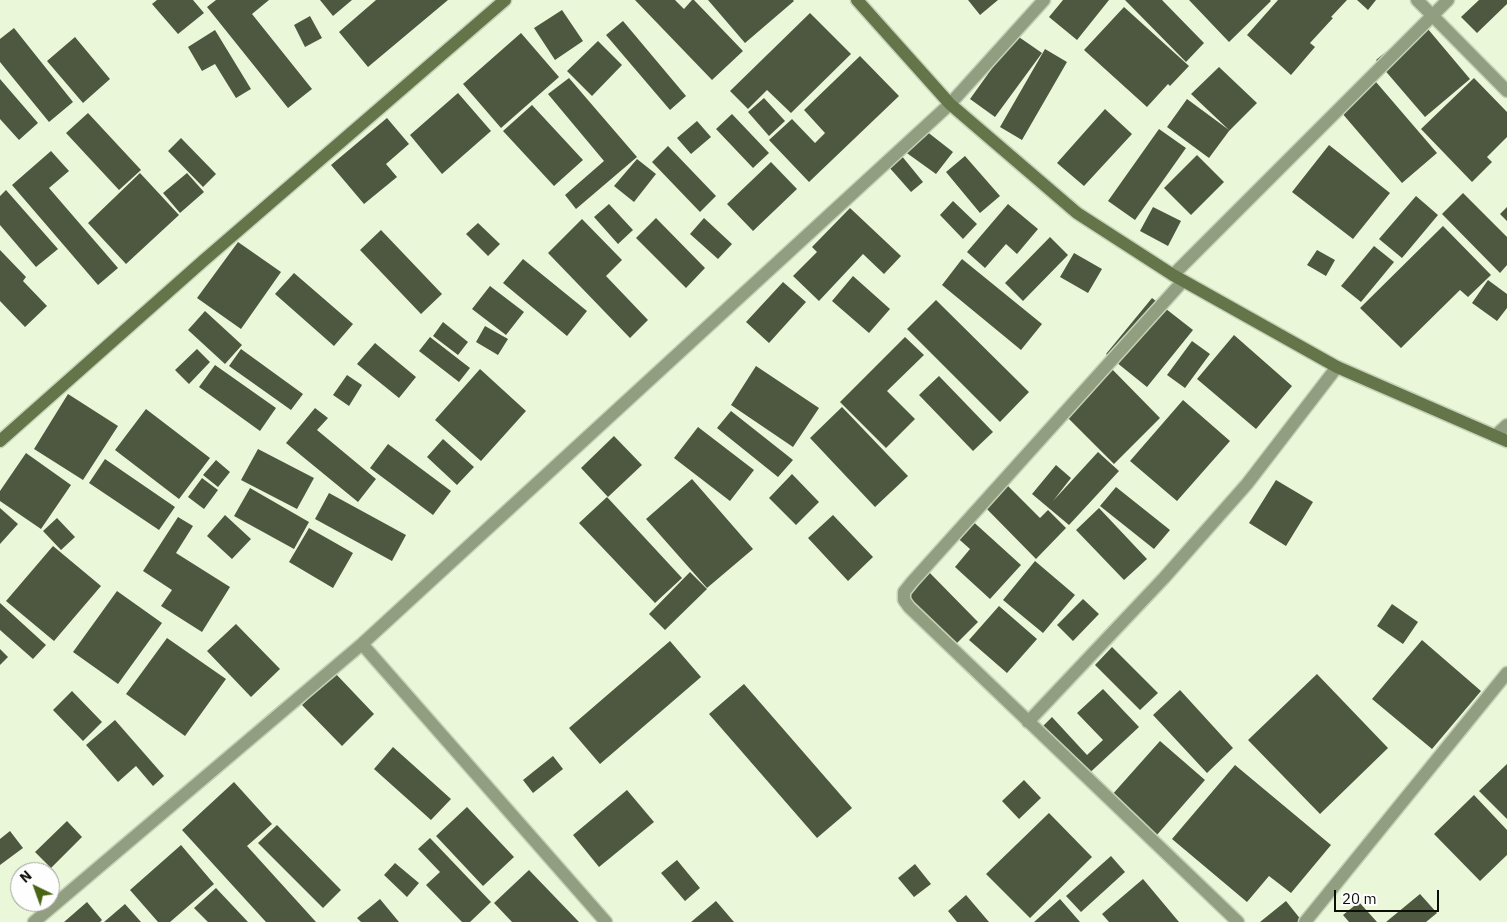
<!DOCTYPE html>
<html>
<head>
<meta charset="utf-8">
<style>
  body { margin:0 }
  #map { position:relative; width:1507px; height:922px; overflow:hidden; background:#eaf7d9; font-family:"IBM Plex Sans",sans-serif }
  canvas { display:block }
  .north { position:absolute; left:10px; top:862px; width:50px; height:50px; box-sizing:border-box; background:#fefefe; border:1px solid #9d9e9a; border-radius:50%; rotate:318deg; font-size:14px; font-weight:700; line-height:20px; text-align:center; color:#0b0f05 }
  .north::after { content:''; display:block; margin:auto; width:18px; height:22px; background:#4a6415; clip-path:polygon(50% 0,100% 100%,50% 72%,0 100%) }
  .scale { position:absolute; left:1334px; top:890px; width:105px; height:22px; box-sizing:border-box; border:2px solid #0b0f05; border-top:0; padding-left:6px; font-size:15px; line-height:18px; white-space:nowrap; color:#0b0f05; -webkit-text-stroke:4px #fefefe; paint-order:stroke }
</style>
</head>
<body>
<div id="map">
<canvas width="1507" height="922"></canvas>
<div class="north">N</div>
<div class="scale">20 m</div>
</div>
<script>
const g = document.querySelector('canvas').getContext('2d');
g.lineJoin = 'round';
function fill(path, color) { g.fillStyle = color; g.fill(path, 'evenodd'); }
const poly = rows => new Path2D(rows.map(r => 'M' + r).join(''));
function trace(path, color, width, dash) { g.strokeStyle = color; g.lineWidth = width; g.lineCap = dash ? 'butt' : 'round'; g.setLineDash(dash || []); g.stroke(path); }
const building = poly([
  [157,0,193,0,204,13,178,34,152,4],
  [216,0,269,0,252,14,312,89,288,108,207,7],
  [320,0,352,0,333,16],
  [376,0,448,0,368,67,339,32],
  [635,0,675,0,684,9,692,0,694,0,743,51,712,80],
  [708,0,793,0,794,1,745,43],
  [968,0,998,0,980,15],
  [1063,0,1109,0,1077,40,1049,17],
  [1125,0,1162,0,1204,43,1186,62],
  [1189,0,1270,0,1271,1,1229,42],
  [1278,0,1347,0,1331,17,1333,18,1310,43,1315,47,1291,75,1247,35],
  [1357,0,1376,0,1368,10],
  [1479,0,1507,0,1507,4,1477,33,1461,17],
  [1124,7,1189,66,1170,86,1168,84,1147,107,1084,50],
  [562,10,583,41,555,60,534,28],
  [810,13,851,54,791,113,767,90,748,109,730,91],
  [310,16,322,38,305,47,294,25],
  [623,21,686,96,670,110,606,35],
  [1422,22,1470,79,1425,117,1376,60],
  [14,28,73,102,49,122,0,62,0,39],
  [215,30,251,89,236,98,215,64,202,71,188,47],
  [521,33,559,77,501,128,463,84],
  [1016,35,1042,53,995,117,970,99],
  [75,37,110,79,83,103,47,61],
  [598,41,622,65,592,96,567,71],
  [1045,49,1067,62,1022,140,1000,127],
  [860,56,899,96,809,182,769,140,792,119,815,143,825,133,804,110],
  [1219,67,1257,103,1229,131,1209,158,1167,127,1187,99,1229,130,1191,94],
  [1370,75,1437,153,1402,183,1335,105],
  [569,78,637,157,576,209,565,195,604,161,548,94],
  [1474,78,1507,112,1507,137,1487,157,1492,162,1472,182,1421,129],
  [0,79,38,123,19,140,0,119],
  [458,93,491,131,442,174,410,135],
  [764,98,785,121,769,136,748,112],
  [532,105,583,160,554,186,503,131],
  [1105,109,1132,134,1084,186,1057,163],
  [88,113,141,170,119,190,66,133],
  [732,114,769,153,753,168,716,129],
  [387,118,409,144,386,164,397,177,364,204,331,165],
  [697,121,711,137,691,154,677,138],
  [921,127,953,152,936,174,904,151],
  [1159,129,1186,148,1135,220,1108,201],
  [181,138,216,174,203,187,168,151],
  [1329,145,1390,193,1353,239,1292,192],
  [668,146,716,196,700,212,652,162],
  [51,151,69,171,49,188,118,268,98,285,12,185],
  [901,155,923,182,911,192,888,166],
  [1197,155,1224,182,1191,215,1164,188],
  [965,156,1000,196,980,213,946,172],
  [637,159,656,174,634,202,614,186],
  [771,162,797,189,753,231,727,204],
  [140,173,179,215,126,264,88,223],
  [187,173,204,192,180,213,163,193],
  [6,190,58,249,36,267,0,225,0,196],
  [1463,193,1507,237,1507,265,1500,273,1442,214],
  [1416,196,1438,215,1402,258,1379,239],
  [953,201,977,224,963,239,940,215],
  [609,204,633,230,618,244,594,217],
  [1008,204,1038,229,1017,254,1006,244,985,268,967,252],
  [1153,207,1181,221,1168,246,1140,231],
  [1507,207,1507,221,1500,214],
  [850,208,901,256,884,274,863,254,819,301,793,276,817,252,812,247],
  [656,218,705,268,686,288,636,238],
  [704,218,732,244,718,259,690,234],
  [582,219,622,260,606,276,648,320,630,338,548,253],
  [478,223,500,244,488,256,466,234],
  [1443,226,1491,275,1468,297,1460,290,1401,348,1360,308],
  [381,230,442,294,421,314,360,250],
  [1050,237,1068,255,1023,301,1005,283],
  [238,242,281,272,241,329,197,298],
  [1374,246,1394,262,1361,302,1341,286],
  [0,250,26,277,23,281,47,306,25,327,0,301],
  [1317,250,1335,260,1326,276,1307,265],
  [1074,253,1102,269,1088,293,1060,277],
  [523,259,587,311,567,336,503,283],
  [962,259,1042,324,1021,350,942,285],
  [294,273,353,324,334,346,275,294],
  [853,276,890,309,869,333,832,301],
  [1488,280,1507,294,1507,308,1497,321,1472,303],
  [783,282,806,302,769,343,746,322],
  [490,286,524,312,506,335,472,309],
  [1152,298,1193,330,1147,387,1106,354],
  [936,300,1029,392,1000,422,907,329],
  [205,311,242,345,225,364,188,330],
  [443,322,468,342,458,355,433,336],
  [485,326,508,339,498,355,476,342],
  [1234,335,1292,386,1256,429,1197,379],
  [430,337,470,368,459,382,419,351],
  [905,337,924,355,887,391,915,419,886,448,840,402],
  [1192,341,1210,354,1185,388,1167,375],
  [375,343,416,377,399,398,357,364],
  [197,349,210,362,189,384,175,370],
  [241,349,303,394,291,410,229,366],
  [1107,364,1160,418,1114,464,1060,410],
  [215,365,276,408,260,431,199,387],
  [756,366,819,408,793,447,731,405],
  [480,369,526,411,481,461,435,420],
  [347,375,362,385,349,406,333,395],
  [939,376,993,432,973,451,919,395],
  [68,394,118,426,83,480,34,449],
  [1183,400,1230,441,1177,501,1130,461],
  [842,407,908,476,875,507,810,438],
  [315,408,328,418,317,430,376,479,358,502,286,443],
  [146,409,210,458,179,499,115,450],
  [731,411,793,460,778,477,717,428],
  [698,427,754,470,730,501,674,458],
  [614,436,642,465,608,497,581,468],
  [443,439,474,467,457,485,427,457],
  [388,444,451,491,433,515,370,468],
  [258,449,314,478,297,509,241,480],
  [1098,452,1119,471,1069,525,1032,494,1056,465,1071,478,1053,501],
  [26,453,71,485,41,529,0,501,0,491],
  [105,459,175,507,159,530,89,483],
  [216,460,230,472,218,487,203,475],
  [792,474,819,502,796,525,769,498],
  [202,478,218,490,204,509,188,497],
  [692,479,753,549,707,588,646,519],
  [1002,480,1040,518,1048,510,1066,528,1036,559,980,502],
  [1276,480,1313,502,1286,546,1249,523],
  [1116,487,1170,530,1154,549,1100,506],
  [250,488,309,522,294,549,234,516],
  [329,493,406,535,392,561,315,519],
  [607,497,682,578,655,603,579,523],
  [0,508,18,524,0,544],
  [1099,508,1147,559,1124,580,1076,530],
  [225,515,251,539,232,559,207,536],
  [833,515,873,557,848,581,808,538],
  [178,517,193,526,176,553,230,587,202,632,161,606,172,590,143,571],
  [968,517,1021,565,990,599,955,567,970,549,953,534],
  [57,518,75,537,61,550,43,531],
  [309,528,353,553,333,588,289,562],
  [53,546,101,586,54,641,6,601],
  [1035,561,1075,595,1043,633,1003,600],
  [925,568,978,622,955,645,902,590],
  [690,572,707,589,665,630,649,614],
  [117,591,162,623,118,684,73,652],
  [1083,599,1099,614,1073,641,1057,625],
  [0,603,46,645,33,659,0,630],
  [1392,604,1418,622,1403,644,1377,626],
  [999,606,1037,639,1007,673,969,640],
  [236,624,280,669,251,697,207,651],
  [167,638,226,679,185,736,126,694],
  [1422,640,1481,691,1432,749,1372,699],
  [670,641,701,677,600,764,569,728],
  [1112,647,1158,693,1140,710,1095,665],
  [0,649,8,657,0,665],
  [335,673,374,714,342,746,302,705],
  [1317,674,1388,748,1320,814,1248,740],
  [744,684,852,808,817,838,709,714],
  [1103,689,1139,727,1083,779,1038,731,1052,717,1087,755,1103,740,1077,713],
  [1180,690,1233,748,1207,773,1153,715],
  [72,691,102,722,83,741,53,710],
  [115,720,164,776,153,786,136,766,118,782,86,745],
  [1160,741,1205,780,1156,836,1111,796],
  [393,747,451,799,431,820,374,769],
  [553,756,563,769,533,793,523,780],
  [1507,764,1507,819,1479,791],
  [1235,765,1331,845,1291,893,1269,876,1247,902,1172,839],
  [1024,780,1041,798,1019,819,1002,801],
  [234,782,272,824,247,846,316,922,266,922,182,830],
  [627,790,654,822,599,867,573,835],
  [1474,795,1507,830,1507,855,1480,881,1434,834],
  [467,807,514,857,483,886,436,836],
  [1049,813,1092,857,1030,918,986,874],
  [67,821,82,837,51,868,35,852],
  [277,825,341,890,323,908,258,843],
  [10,831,23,848,0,865,0,839],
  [430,838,491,902,470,922,462,922,426,885,440,872,418,849],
  [181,845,214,884,170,922,158,922,130,890],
  [1111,856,1125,872,1081,912,1066,896],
  [677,860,700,888,685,901,661,873],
  [395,863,419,883,407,897,384,875],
  [915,864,931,884,914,897,898,878],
  [529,870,579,922,512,922,494,903],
  [1143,879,1179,922,1109,922,1102,914],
  [216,888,248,922,208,922,194,908],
  [1420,894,1437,913,1426,922,1386,922],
  [966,895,989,922,957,922,948,911],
  [380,899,399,922,361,922,357,918],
  [1060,899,1080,922,1034,922],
  [716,901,734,922,691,922],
  [1286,901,1302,921,1301,922,1260,922],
  [87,902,102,920,100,922,64,922],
  [1359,902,1377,922,1349,922,1343,915],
  [125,904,141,922,104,922]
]);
const street = poly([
  [1417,0,1507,91],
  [1173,275,1448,0],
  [1183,281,912,582,904,592,904,600,909,607,1238,922],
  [1495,436,1507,425],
  [362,644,606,922],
  [1028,722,1164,578,1247,484,1337,367],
  [34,922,362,644,950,104,1044,0],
  [1305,922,1507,673]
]);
const secondary = poly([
  [857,0,950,104,1077,213,1173,275,1337,367,1507,441],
  [0,441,203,261,505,0]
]);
fill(building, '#4e5840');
trace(street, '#c6d2b7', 15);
trace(secondary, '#c6d2b7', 15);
trace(street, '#919e80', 12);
trace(secondary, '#637549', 12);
</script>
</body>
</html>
